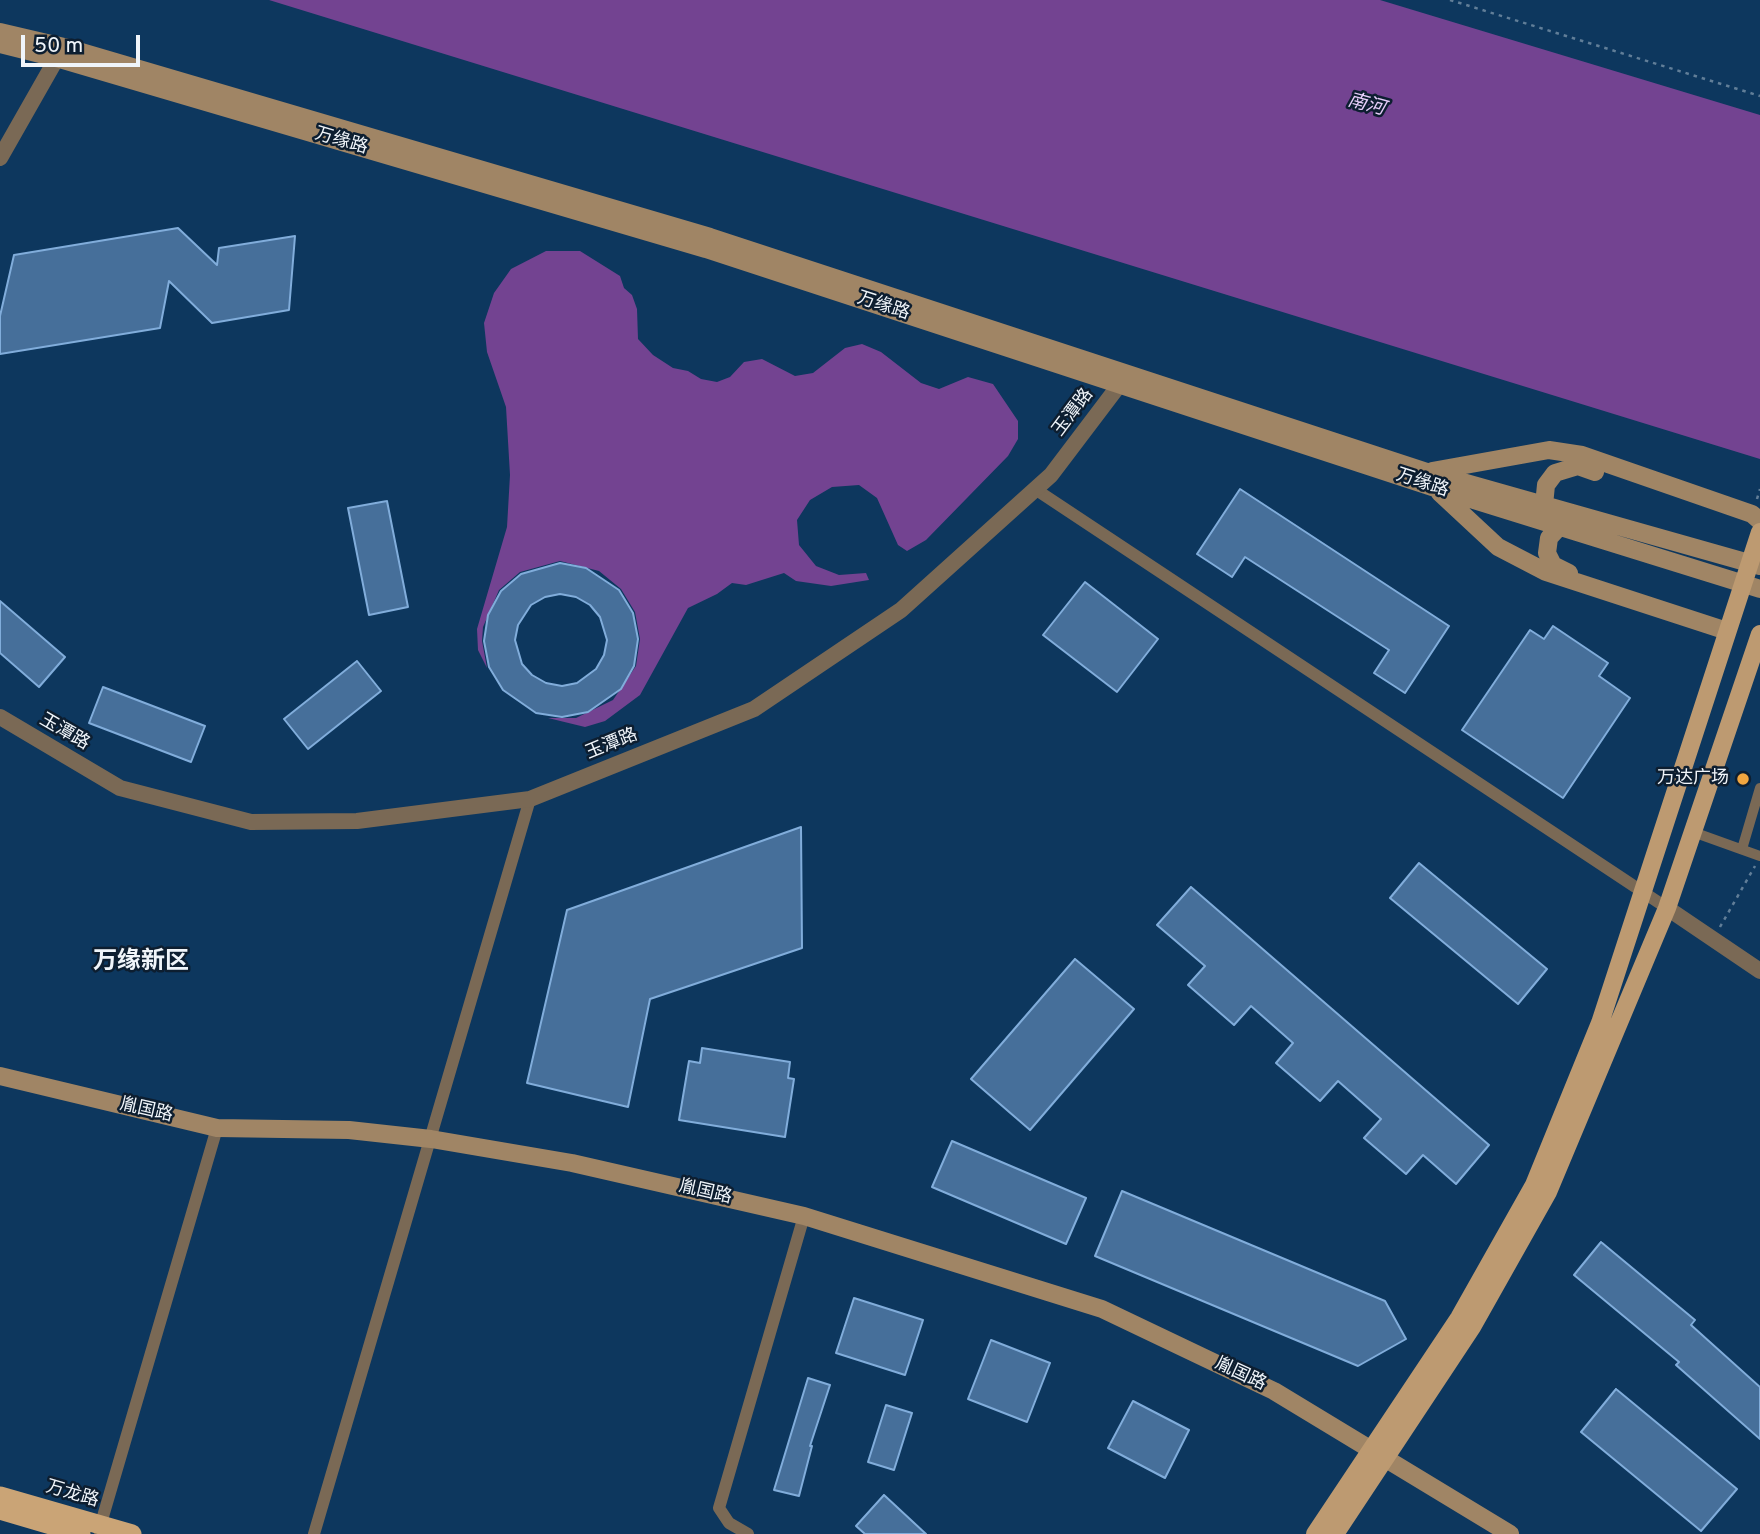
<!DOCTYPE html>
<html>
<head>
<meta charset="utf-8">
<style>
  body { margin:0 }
  #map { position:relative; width:1760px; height:1534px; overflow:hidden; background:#0d375e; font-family:Overpass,sans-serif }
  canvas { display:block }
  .scale { position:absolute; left:21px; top:35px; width:119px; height:32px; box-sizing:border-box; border:4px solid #f0f5fa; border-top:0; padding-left:9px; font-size:21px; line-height:24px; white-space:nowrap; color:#f0f5fa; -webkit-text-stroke:5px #0d1e30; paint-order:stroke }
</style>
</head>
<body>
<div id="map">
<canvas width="1760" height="1534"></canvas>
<div class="scale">50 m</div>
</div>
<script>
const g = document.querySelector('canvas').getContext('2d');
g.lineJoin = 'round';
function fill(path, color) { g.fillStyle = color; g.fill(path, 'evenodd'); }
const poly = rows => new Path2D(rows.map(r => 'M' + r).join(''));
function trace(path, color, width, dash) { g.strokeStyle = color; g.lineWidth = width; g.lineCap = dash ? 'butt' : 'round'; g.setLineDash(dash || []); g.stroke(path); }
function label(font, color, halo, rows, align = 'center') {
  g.font = font + ' Overpass,"Noto Sans SC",sans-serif'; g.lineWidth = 5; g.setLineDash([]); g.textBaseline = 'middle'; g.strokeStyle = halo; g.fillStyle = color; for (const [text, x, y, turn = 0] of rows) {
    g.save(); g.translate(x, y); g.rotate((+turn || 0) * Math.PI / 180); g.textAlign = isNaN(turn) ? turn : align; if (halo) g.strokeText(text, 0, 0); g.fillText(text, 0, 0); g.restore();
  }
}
const water = poly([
  [269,0,1380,0,1760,115,1760,459],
  [546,251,580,251,620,276,624,288,632,295,637,309,638,339,653,355,673,368,688,371,701,379,717,382,730,377,744,362,762,359,795,376,813,373,845,348,862,344,881,352,921,383,939,389,968,377,993,384,1018,421,1018,439,1008,456,926,540,907,551,898,545,877,498,859,485,832,487,810,500,797,520,799,545,816,566,839,575,866,573,869,580,831,586,796,581,784,573,746,585,732,583,717,594,688,608,640,695,605,721,585,727,548,718,576,718,613,700,636,666,640,639,635,612,621,589,599,571,560,561,520,572,499,590,483,627,482,641,487,668,478,650,477,629,507,527,510,475,506,407,487,352,484,323,494,293,511,269]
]);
const building = poly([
  [178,228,217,265,219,248,295,236,289,310,212,323,169,281,160,328,0,354,0,316,14,255,178,228],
  [1240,489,1449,626,1405,693,1374,673,1389,650,1245,557,1232,577,1197,554,1240,489],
  [387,501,408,607,369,615,348,508,387,501],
  [560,563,586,568,619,590,633,613,638,639,634,666,621,689,588,712,562,717,536,713,503,690,489,667,484,641,488,615,501,591,521,574,560,563],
  [560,594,576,597,590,605,600,617,607,640,604,655,596,669,577,683,562,686,546,683,532,675,522,664,515,640,518,625,531,605,545,597,560,594],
  [1085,582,1158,639,1117,692,1043,635,1085,582],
  [0,601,65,657,39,687,0,653,0,601],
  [1553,626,1608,663,1599,676,1630,698,1563,798,1462,730,1530,630,1544,639,1553,626],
  [357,661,381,691,308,749,284,719,357,661],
  [103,687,205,726,191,762,89,723,103,687],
  [801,827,802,948,650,999,628,1107,527,1083,567,910,801,827],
  [1419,863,1547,969,1518,1004,1390,898,1419,863],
  [1191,887,1489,1145,1456,1184,1423,1155,1406,1174,1364,1138,1381,1119,1338,1081,1320,1101,1276,1063,1293,1043,1251,1006,1234,1025,1188,985,1205,966,1157,925,1191,887],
  [1075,959,1134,1009,1030,1130,971,1079,1075,959],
  [702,1048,790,1062,788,1078,794,1079,785,1137,679,1120,689,1061,700,1063,702,1048],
  [952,1141,1086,1198,1066,1244,932,1187,952,1141],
  [1122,1191,1385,1301,1406,1339,1358,1366,1095,1256,1122,1191],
  [1601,1242,1695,1320,1691,1325,1760,1387,1760,1439,1676,1365,1679,1362,1574,1275,1601,1242],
  [854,1298,923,1320,905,1375,836,1353,854,1298],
  [991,1340,1050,1363,1027,1422,968,1399,991,1340],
  [808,1378,830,1385,810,1446,812,1446,799,1496,774,1490,808,1378],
  [1616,1389,1737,1489,1701,1531,1581,1432,1616,1389],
  [1133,1401,1189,1430,1165,1478,1108,1448,1133,1401],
  [886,1405,912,1413,894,1470,868,1462,886,1405],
  [884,1495,926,1534,865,1534,856,1526,884,1495]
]);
const path = poly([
  [1450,0,1760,96],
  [1757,499,1760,489],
  [1720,927,1755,866]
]);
const pedestrian = poly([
  [1693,832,1760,856],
  [1742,849,1760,788]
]);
const minor = poly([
  [1035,489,1667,908],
  [99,1530,217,1128],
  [314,1534,530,799],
  [748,1534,729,1523,719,1508,804,1216]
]);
const tertiary = poly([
  [0,158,62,49],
  [0,717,120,788,251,822,357,821,530,799,754,709,901,610,1051,475,1126,376],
  [1667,908,1760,971]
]);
const secondary = poly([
  [0,32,64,47,710,237,1427,472,1760,566],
  [0,44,60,59,706,249,1435,488,1760,589],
  [1432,471,1549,450,1582,455,1752,514,1760,521],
  [1440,493,1498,547,1546,572,1727,631],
  [1544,505,1546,485,1555,473,1578,466,1595,472],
  [1559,527,1549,538,1547,553,1553,565,1569,573],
  [0,1076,217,1128,349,1130,431,1139,572,1163,804,1216,1102,1309,1274,1391,1510,1534]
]);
const primary = poly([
  [1315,1534,1459,1318,1534,1185,1600,1023,1760,532],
  [1335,1534,1472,1327,1548,1192,1667,908,1760,634]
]);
const trunk = poly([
  [0,1496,132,1534],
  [0,1510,81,1534]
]);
const markers = [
  [1743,779,7,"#f1a640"]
];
const streetNames = [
  ["万缘路",341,142,16],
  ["万缘路",883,307,18],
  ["玉潭路",1074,413,-53],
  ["万缘路",1422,484,18],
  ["玉潭路",64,733,30],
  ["玉潭路",612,745,-22],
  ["胤国路",146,1111,13],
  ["胤国路",705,1193,13],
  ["胤国路",1240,1375,25],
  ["万龙路",72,1495,16]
];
const poiNames = [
  ["万达广场",1729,779]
];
const waterNames = [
  ["南河",1366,106,15]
];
const districtNames = [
  ["万缘新区",141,963]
];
fill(water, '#734391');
fill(building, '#466f9a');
trace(building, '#81addb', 2);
trace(path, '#617e98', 2.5, [3.5, 5]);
trace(pedestrian, '#7a6955', 10);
trace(minor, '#7a6955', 12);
trace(tertiary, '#7a6955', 16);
trace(secondary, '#a08565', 18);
trace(primary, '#bd9a71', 18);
trace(trunk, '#caa476', 19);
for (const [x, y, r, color] of markers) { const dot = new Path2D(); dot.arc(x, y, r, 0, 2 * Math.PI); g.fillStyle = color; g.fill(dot); trace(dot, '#0d1e30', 2.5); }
label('18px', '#f0f5fa', '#0d1e30', streetNames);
label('18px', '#f0f5fa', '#0d1e30', poiNames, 'right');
label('italic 19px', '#e7cefa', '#0d1e30', waterNames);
label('bold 24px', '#f0f5fa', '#0d1e30', districtNames);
</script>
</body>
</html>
